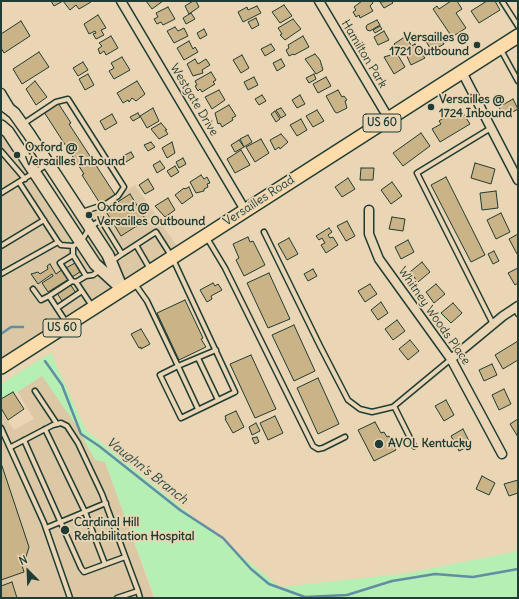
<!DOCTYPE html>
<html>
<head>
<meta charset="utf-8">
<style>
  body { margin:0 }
  #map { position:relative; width:519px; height:599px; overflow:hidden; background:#ead5b4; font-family:Delius,sans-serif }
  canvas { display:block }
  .frame { position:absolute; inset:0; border:2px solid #1f3d34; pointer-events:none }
  .north { position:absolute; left:8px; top:551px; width:40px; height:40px; -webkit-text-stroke:3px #ead5b4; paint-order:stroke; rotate:336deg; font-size:11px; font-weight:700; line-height:16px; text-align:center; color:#1f3d34 }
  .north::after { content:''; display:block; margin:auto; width:14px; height:18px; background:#1f3d34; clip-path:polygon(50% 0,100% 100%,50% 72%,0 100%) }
</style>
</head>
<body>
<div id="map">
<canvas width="519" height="599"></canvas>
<div class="frame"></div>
<div class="north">N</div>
</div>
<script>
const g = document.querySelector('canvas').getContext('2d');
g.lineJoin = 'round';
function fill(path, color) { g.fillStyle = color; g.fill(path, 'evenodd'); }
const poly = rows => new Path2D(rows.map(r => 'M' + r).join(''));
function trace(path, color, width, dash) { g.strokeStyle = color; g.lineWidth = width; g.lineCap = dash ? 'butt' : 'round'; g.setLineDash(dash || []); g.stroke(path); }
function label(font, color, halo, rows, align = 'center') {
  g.font = font + ' Delius,sans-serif'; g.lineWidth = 3.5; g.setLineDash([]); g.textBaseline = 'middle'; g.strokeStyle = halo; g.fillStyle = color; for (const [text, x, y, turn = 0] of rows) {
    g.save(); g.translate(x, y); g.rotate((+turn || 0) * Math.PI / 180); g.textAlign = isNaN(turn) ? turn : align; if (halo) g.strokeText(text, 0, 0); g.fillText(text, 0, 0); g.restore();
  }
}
const built = poly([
  [1,116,10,123,78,223,135,185,181,252,1,368],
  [46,373,105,462,154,598,1,598,1,411,14,430,34,419,17,391]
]);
const green = poly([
  [52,352,53,358,86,430,280,587,408,573,518,551,518,598,155,598,105,462,95,460,76,425,42,376,1,403,1,384]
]);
const stream = poly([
  [1,334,11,327,23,327],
  [45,361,62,385,81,434,99,446,180,510,223,538,251,569,269,584,305,597,347,595,392,581,435,574,473,577,518,569]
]);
const building = poly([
  [51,1,90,1,91,2,79,9,76,5,70,10,63,1,54,6,51,1],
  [146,1,163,1,152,9,146,1],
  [193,1,196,1,199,7,189,14,185,6,193,1],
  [362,1,372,1,373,3,370,6,373,11,360,18,359,15,356,17,353,12,356,10,354,7,362,1],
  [391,1,393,3,384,8,380,2,391,1],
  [451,1,457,1,462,9,456,13,466,28,452,37,433,9,437,6,439,9,451,1],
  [487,1,495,1,500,10,479,23,471,11,487,1],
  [284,5,292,16,280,23,272,12,284,5],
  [257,6,261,13,243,22,238,12,247,7,248,10,257,6],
  [168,7,175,19,163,25,161,22,157,24,154,19,158,17,156,13,168,7],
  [191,13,195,19,186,24,183,18,191,13],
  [98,15,106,28,101,30,104,35,96,39,93,34,96,33,95,31,89,34,84,24,98,15],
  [256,18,259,25,252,29,248,22,256,18],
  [293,19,301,29,285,40,280,35,282,34,278,28,293,19],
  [377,20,380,25,370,31,367,30,366,27,367,25,377,20],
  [21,21,30,36,4,53,1,48,1,34,21,21],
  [380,26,382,29,375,33,373,30,380,26],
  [175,27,178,31,184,28,188,36,174,43,167,31,175,27],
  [204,29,207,35,200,39,197,33,204,29],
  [384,31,389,40,378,45,374,37,384,31],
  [438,33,444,44,432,51,425,40,432,34,433,35,438,33],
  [111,36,118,48,106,55,104,51,100,54,98,49,102,46,99,43,111,36],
  [303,36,309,47,294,55,293,54,289,56,286,50,289,48,288,45,303,36],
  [406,36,411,45,399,53,394,44,406,36],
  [189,41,193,49,195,47,198,52,184,60,177,48,189,41],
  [271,44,275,50,265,56,261,49,271,44],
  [415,44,425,58,411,65,404,50,415,44],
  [395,50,405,67,394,74,384,57,394,54,392,52,395,50],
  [39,52,49,67,22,84,13,69,39,52],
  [315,54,320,60,323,70,316,74,305,59,315,54],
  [242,55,249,68,241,73,233,60,242,55],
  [122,57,130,70,114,79,109,71,114,68,111,63,122,57],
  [195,59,198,64,206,59,210,65,202,70,203,73,193,76,187,64,195,59],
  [281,59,285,66,277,71,273,63,281,59],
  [83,62,88,70,78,76,73,68,83,62],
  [211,72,216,80,213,82,215,84,202,92,200,89,198,91,195,86,197,85,195,81,211,72],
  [88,74,94,85,85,90,79,79,88,74],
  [314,74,316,79,309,83,306,78,314,74],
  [254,77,258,85,248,90,244,82,254,77],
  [326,77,331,86,318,93,313,84,326,77],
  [35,81,47,97,36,105,26,89,35,81],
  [137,81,145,94,136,101,132,98,129,102,128,100,123,103,117,93,137,81],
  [219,90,225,100,212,109,205,97,219,90],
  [338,90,342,97,344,96,347,100,345,101,347,108,337,113,335,112,326,96,338,90],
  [262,95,266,101,259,105,255,99,262,95],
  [300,95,305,104,297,108,292,100,300,95],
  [513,99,518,109,504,117,499,107,513,99],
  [58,103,71,123,69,124,116,196,101,205,82,175,84,174,44,112,58,103],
  [229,105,236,116,232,118,233,120,222,127,220,123,218,124,215,113,229,105],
  [153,108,159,121,147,128,140,116,153,108],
  [281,108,286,115,281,118,276,110,281,108],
  [317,110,324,121,313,127,306,116,317,110],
  [461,110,470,124,440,142,432,129,441,124,439,121,451,113,452,116,461,110],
  [275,111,280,119,276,122,271,114,275,111],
  [138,113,140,117,133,121,130,117,138,113],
  [112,114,117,123,105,130,100,121,112,114],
  [301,119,307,130,297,136,290,125,301,119],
  [161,123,167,130,165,130,168,134,159,139,151,129,161,123],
  [421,133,430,146,403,166,393,153,421,133],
  [281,134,288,142,280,149,279,147,275,150,270,140,281,134],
  [248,135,252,142,244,147,240,139,248,135],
  [261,139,269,153,255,162,246,147,261,139],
  [239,140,244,147,235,152,231,145,239,140],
  [151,142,155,147,148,151,144,145,151,142],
  [172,142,175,153,167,158,162,148,172,142],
  [241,150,250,165,235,173,227,159,241,150],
  [131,152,134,157,126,162,123,156,131,152],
  [183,158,186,164,179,168,176,162,183,158],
  [160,161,165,168,157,173,153,165,160,161],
  [475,163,495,169,491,184,471,178,475,163],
  [175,166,179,172,171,177,167,171,175,166],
  [361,168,374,168,373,180,360,180,361,168],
  [201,175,204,179,207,177,210,183,207,184,208,187,204,189,204,191,196,193,190,182,201,175],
  [446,177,485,255,471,262,431,185,446,177],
  [348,178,355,189,342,197,335,187,348,178],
  [148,179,154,189,145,194,139,185,148,179],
  [392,182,402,196,391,204,381,190,392,182],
  [189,187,193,196,182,204,175,195,184,188,185,189,189,187],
  [496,191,498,208,482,210,480,193,496,191],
  [130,194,146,220,121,236,105,210,130,194],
  [168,198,175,210,165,217,155,206,168,198],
  [501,213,510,232,496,239,487,220,501,213],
  [392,217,405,219,403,231,389,229,392,217],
  [347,221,355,236,346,241,337,226,347,221],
  [329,228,332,232,328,235,330,238,333,237,338,245,326,253,321,245,325,243,322,238,319,240,316,236,329,228],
  [518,234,518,254,517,254,509,239,518,234],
  [248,237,250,242,253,241,265,265,244,276,236,260,239,258,233,244,248,237],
  [289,238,298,254,287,260,278,244,289,238],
  [408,240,414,252,401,259,395,247,408,240],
  [494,251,499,261,493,264,488,254,494,251],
  [422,262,430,272,418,282,410,272,422,262],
  [75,263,80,272,72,277,66,268,75,263],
  [50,264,56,274,63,269,69,279,48,292,42,283,53,276,52,274,38,284,31,274,38,272,40,274,48,269,47,266,50,264],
  [518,268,518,283,515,285,508,273,518,268],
  [313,269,317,276,308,281,304,274,313,269],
  [269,273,290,319,268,328,247,283,269,273],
  [213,283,215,286,218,284,222,290,211,296,212,299,207,302,200,290,213,283],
  [70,284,76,293,62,301,57,293,70,284],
  [370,284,377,294,365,302,358,291,370,284],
  [436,284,445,294,434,303,426,292,436,284],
  [185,300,203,338,201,339,206,347,179,360,157,313,185,300],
  [381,302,388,313,378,320,371,310,381,302],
  [453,303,462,313,451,323,441,313,453,303],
  [397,320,405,331,393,340,385,329,397,320],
  [294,325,315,371,294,381,272,335,294,325],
  [141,329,150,344,141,349,141,347,139,348,131,334,141,329],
  [410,340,419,351,408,360,399,349,410,340],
  [518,341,518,360,503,369,495,355,518,341],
  [251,355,276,409,255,418,230,364,251,355],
  [492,364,497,375,484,381,479,370,492,364],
  [318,378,339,424,318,434,297,388,318,378],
  [504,389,511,404,499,410,492,395,504,389],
  [13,392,24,409,8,420,1,408,1,399,13,392],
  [446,400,454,415,444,421,435,406,446,400],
  [236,411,244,427,233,433,225,419,226,419,225,416,236,411],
  [275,416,283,433,268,440,260,423,275,416],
  [518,419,518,437,510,424,518,419],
  [375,422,381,433,384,432,387,437,389,436,396,450,374,461,358,430,375,422],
  [256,423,260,431,252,435,249,427,256,423],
  [463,429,471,445,459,451,451,436,463,429],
  [257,437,259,442,255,444,252,438,257,437],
  [1,463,29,547,25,560,21,562,24,572,1,580,1,463],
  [482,476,495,483,489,495,476,489,482,476],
  [518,480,518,493,509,496,504,484,518,480],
  [12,582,17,598,1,598,1,586,12,582]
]);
const lane = poly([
  [502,1,518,26],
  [501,50,518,81],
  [23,124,56,102,68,99,124,187,118,196,106,204,82,212],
  [491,128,417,173,493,324],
  [1,151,25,179],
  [1,193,48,164],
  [264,232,320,346,348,400,360,409,372,412,393,407,451,359],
  [207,238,225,268,313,446,318,449,323,448,345,437],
  [58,242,61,245,73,246,81,242,90,227,101,220,122,254,112,261],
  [136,245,150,269],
  [1,246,44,220],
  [73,246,73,255,60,263,72,281,76,282,82,291],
  [122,254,156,232,172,257,235,392,181,418,160,375,178,366,147,301,135,284],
  [73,255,86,276,76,282],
  [1,274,58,242,19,182],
  [86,276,93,275,100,270],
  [33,289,41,300,49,296],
  [57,308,82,291,92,306],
  [515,308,518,314],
  [66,322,49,296,72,281],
  [198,358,218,400],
  [35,391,57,424],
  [394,406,414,446],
  [198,409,178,366,216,350],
  [1,428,44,523,70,598],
  [45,429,85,512,105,564],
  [24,440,81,568,84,572,125,557],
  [11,447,53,425,61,423,67,426,78,443,102,494,138,591,117,598],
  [46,528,106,503],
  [138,591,140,598]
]);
const street = poly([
  [121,1,245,210],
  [319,1,389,119],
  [462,72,518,180],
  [1,93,10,108],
  [369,210,369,234,379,259,451,359,502,454],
  [451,359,503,316,518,306]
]);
const secondary = poly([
  [1,103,14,113,29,134,108,255,122,289],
  [1,126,8,132,95,264,119,286]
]);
const primary = poly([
  [1,367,518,36]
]);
const markers = [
  [477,45,4,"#1f3d34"],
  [431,107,4,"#1f3d34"],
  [17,155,4,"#1f3d34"],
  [89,215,4,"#1f3d34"],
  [379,444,5,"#1f3d34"],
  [65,530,5,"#1f3d34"]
];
const shields = [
  [382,123,38],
  [62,328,38]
];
const shieldNames = [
  ["US 60",382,123],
  ["US 60",62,328]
];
const poiNames = [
  ["Versailles @",469,38,"right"],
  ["1721 Outbound",469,52,"right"],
  ["Versailles @",439,100],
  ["1724 Inbound",439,114],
  ["Oxford @",25,148],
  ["Versailles Inbound",25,162],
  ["Oxford @",97,208],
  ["Versailles Outbound",97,222],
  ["AVOL Kentucky",388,444],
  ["Cardinal Hill",74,523],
  ["Rehabilitation Hospital",74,537]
];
const streetNames = [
  ["Hamilton Park",364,54,59],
  ["Westgate Drive",194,100,59],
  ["Versailles Road",259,201,-33],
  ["Whitney Woods Place",434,316,55]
];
const waterNames = [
  ["Vaughn's Branch",147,471,38]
];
fill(built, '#dcc8a4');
fill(green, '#b5efb4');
trace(stream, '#628ea3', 2.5);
fill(building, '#cab386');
trace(building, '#1f3d34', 1);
trace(lane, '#1f3d34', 7);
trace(street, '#1f3d34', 11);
trace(secondary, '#1f3d34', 14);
trace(primary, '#1f3d34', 16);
trace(lane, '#ead5b4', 4);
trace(street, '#ead5b4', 8);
trace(secondary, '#ead5b4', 11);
trace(primary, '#fddcac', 13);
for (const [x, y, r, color] of markers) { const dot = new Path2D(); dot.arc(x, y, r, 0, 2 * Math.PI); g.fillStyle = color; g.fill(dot); trace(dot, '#ead5b4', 1.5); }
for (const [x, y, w] of shields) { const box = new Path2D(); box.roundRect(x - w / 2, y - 9, w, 18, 3); g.fillStyle = '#ead5b4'; g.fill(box); trace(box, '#1f3d34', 1); }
label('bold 11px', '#1f3d34', null, shieldNames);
label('bold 12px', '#1f3d34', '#ead5b4', poiNames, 'left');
label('12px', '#1f3d34', '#ead5b4', streetNames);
label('italic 13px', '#2a4a46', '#ead5b4', waterNames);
</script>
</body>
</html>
